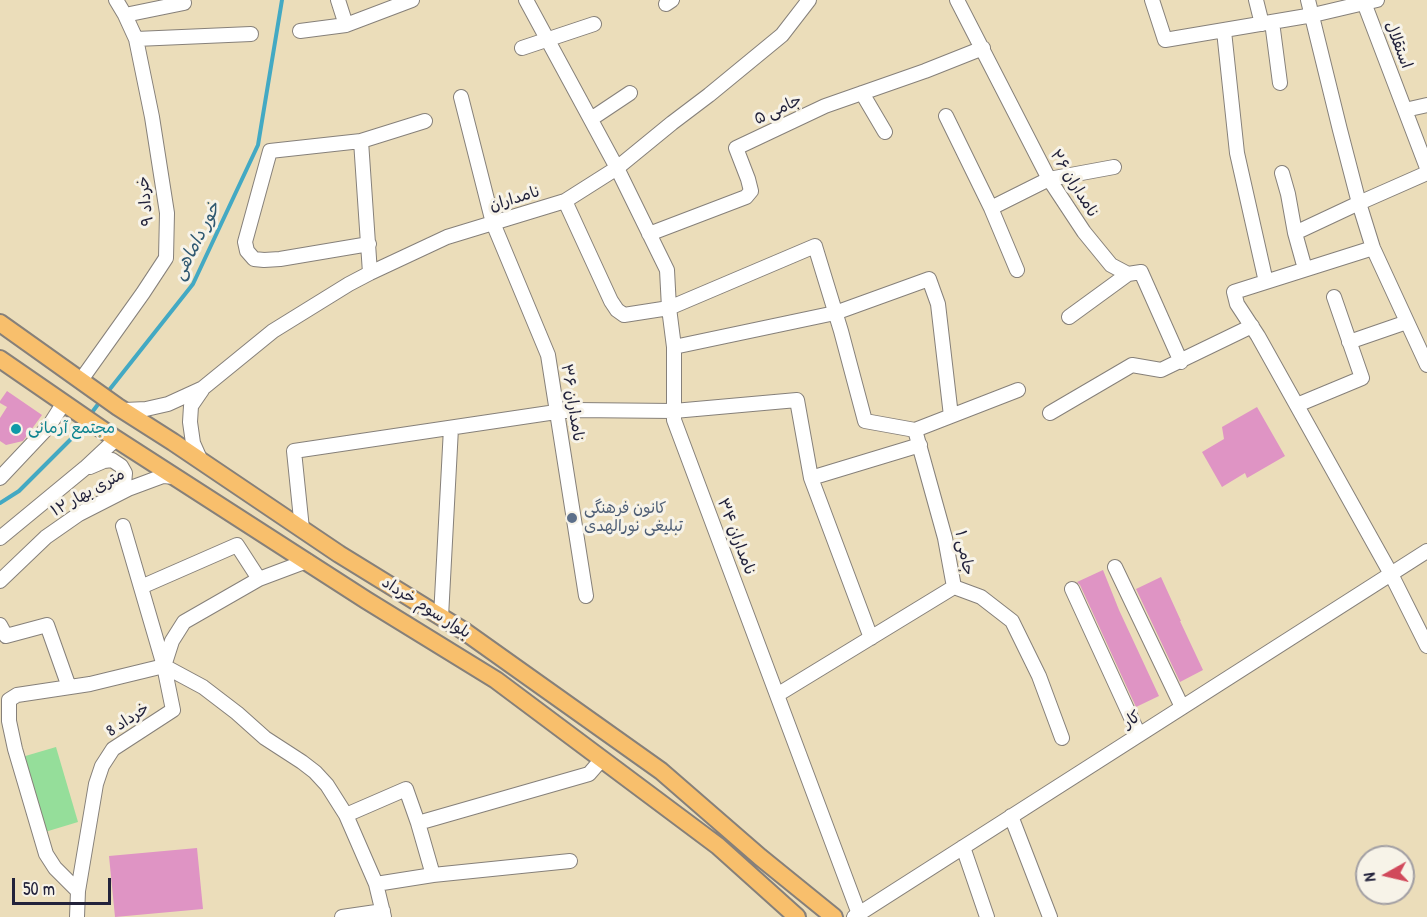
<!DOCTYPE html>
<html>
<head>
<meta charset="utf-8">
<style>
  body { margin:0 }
  #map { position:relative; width:1427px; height:917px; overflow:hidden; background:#ebddba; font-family:"Patrick Hand",sans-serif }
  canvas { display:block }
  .north { position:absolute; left:1355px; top:845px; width:60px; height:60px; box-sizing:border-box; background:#f7f3e8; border:2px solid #a29fa3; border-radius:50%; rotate:262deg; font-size:16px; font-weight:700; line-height:24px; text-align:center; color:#22223b }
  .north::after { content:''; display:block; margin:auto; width:21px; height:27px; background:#d1495b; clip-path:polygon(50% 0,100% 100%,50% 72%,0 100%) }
  .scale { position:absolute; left:12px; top:878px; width:99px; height:27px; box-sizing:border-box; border:3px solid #22223b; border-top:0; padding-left:8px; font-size:18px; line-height:21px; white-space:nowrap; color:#22223b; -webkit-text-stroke:4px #f7f3e8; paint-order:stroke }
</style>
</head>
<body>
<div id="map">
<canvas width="1427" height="917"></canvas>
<div class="north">N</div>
<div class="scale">50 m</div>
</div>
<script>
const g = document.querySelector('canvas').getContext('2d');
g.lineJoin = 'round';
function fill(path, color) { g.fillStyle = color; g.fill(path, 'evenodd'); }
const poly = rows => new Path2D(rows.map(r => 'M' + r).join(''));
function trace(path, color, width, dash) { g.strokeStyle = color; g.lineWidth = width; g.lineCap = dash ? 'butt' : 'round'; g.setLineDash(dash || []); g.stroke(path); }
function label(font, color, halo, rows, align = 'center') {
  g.font = font + ' "Patrick Hand","Playpen Sans Arabic",sans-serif'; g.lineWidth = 6; g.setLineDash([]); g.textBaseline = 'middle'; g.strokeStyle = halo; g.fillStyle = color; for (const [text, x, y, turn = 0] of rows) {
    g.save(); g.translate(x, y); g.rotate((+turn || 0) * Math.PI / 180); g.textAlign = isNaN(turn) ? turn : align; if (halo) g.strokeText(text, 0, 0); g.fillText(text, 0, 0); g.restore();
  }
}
const green = poly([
  [56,747,78,822,45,832,22,757]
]);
const stream = poly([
  [106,394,193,284,258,145,282,0],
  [90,415,102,399],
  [0,503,19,491,71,439,83,423]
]);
const building = poly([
  [7,391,42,415,23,441,6,445,0,441,0,418,7,407,0,403,0,401],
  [1257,407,1285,456,1247,478,1245,473,1222,487,1202,452,1224,439,1222,427],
  [1103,570,1119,610,1159,696,1136,707,1080,585,1077,582],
  [1161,577,1181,621,1180,621,1203,670,1180,682,1136,589],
  [197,848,203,909,115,917,109,856]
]);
const minor = poly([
  [338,0,346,25],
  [526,0,617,168,667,270,669,308,674,347,674,420,859,914],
  [957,0,1049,179,1084,232,1111,265,1128,274,1141,272,1181,362],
  [1152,0,1165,40,1313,15,1377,0],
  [1256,0,1262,24],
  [1308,0,1340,130,1359,203,1373,248,1427,365],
  [1363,0,1427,168],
  [666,4,672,0],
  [125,15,184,3],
  [1272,22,1280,83],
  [300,31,346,25,412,0],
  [1224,31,1237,153,1266,282],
  [136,39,251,34],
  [522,48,594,24],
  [862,93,885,132],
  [461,97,493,223,548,355,586,596],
  [1405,110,1427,105],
  [946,116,991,208,1049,179,1114,167],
  [591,119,630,93],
  [361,141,370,273],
  [1282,173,1288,194,1295,233,1359,203,1427,173],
  [565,201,611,301,617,310,624,315,669,308,815,246,841,331,865,421,915,430],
  [991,208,1017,270],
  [1295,233,1305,269],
  [649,234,746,197,751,191,748,179,736,148,825,106,925,71,983,48],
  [369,244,280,259,264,260,254,259,247,251,245,242,270,151,361,141,425,121],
  [1373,248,1234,292,1237,304,1258,336,1391,574,1427,646],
  [1069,317,1128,274],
  [1349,342,1407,322],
  [674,347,835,313,929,279,938,304,951,416],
  [81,380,143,293,166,258,167,213,152,117,136,39,125,15,116,0],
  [1297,405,1362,378,1334,297],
  [125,410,146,409,168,404,203,388,273,331,349,284,370,273,447,237,565,201,617,168,672,123,709,95,782,35,809,0],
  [1050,413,1132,365,1161,370,1252,326],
  [201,461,193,443,190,422,191,406,202,390],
  [90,467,104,461,112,460,121,466,125,473,124,484,116,493],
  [0,478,49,426,63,404],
  [811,478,871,638],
  [302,529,294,451,556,412,575,410,674,411,797,400,811,478,920,445],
  [0,538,85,468,116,439],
  [1115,567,1182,707],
  [0,581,46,537,79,514,128,489,163,476,175,477],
  [141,587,237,545,259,579],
  [954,587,981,597,1012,621,1039,676,1062,738],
  [1072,589,1139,735],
  [441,617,451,428],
  [0,625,6,636,47,625,69,687],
  [164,666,203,687,237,713,265,738,302,762,315,772,327,785,346,815,376,884,384,917],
  [164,666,172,641,184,622,259,579,307,561],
  [777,695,954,587,945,538,915,430,1018,390],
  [346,815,406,789,418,823,433,875,570,861],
  [1011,816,1050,917],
  [418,823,589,774,602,759],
  [963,847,987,917],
  [376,884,433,875],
  [78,891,55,868,46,854,15,749,9,721,9,700,17,695,90,684,164,666],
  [77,917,78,891,96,784,102,766,113,749,173,710,164,666,123,526],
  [342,917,383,911],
  [854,917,1427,551]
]);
const major = poly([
  [0,323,118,407,173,442,339,554,464,631,661,771,760,857,834,917],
  [0,359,116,439,366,600,496,680,718,846,797,917]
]);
const markers = [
  [16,429,6,"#0f9aa8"],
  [572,518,6,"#5c6f8a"]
];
const streetNames = [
  ["استقلال",1398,45,69],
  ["جامی ۵",778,110,-25],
  ["نامداران ۲۶",1074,184,58],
  ["نامداران",515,199,-17],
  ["خرداد ۹",146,201,-96],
  ["نامداران ۳۶",572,403,81],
  ["۱۲ متری بهار",88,493,-29],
  ["نامداران ۳۴",736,537,69],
  ["جامی ۱",964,553,79],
  ["بلوار سوم خرداد",426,608,32],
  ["خرداد 8",128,720,-34],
  ["کار",1132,720,-32]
];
const cultureNames = [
  ["مجتمع آرمانی",28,429]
];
const serviceNames = [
  ["کانون فرهنگی",584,509],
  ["تبلیغی نورالهدی",584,527]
];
const waterNames = [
  ["خور داماهی",197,241,-63]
];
fill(green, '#95de9a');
trace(stream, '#43a9c3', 4);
fill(building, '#df94c4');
trace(minor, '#86807a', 16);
trace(major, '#86807a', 20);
trace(minor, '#fff', 14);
trace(major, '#f8bf6c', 16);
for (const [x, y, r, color] of markers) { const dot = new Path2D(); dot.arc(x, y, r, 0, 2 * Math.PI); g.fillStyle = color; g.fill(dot); trace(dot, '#f7f3e8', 2); }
label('16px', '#22223b', '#f7f3e8', streetNames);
label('16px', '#0d838f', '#f7f3e8', cultureNames, 'left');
label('16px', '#4e5e75', '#f7f3e8', serviceNames, 'left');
label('italic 18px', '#2f5871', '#f7f3e8', waterNames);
</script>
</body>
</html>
